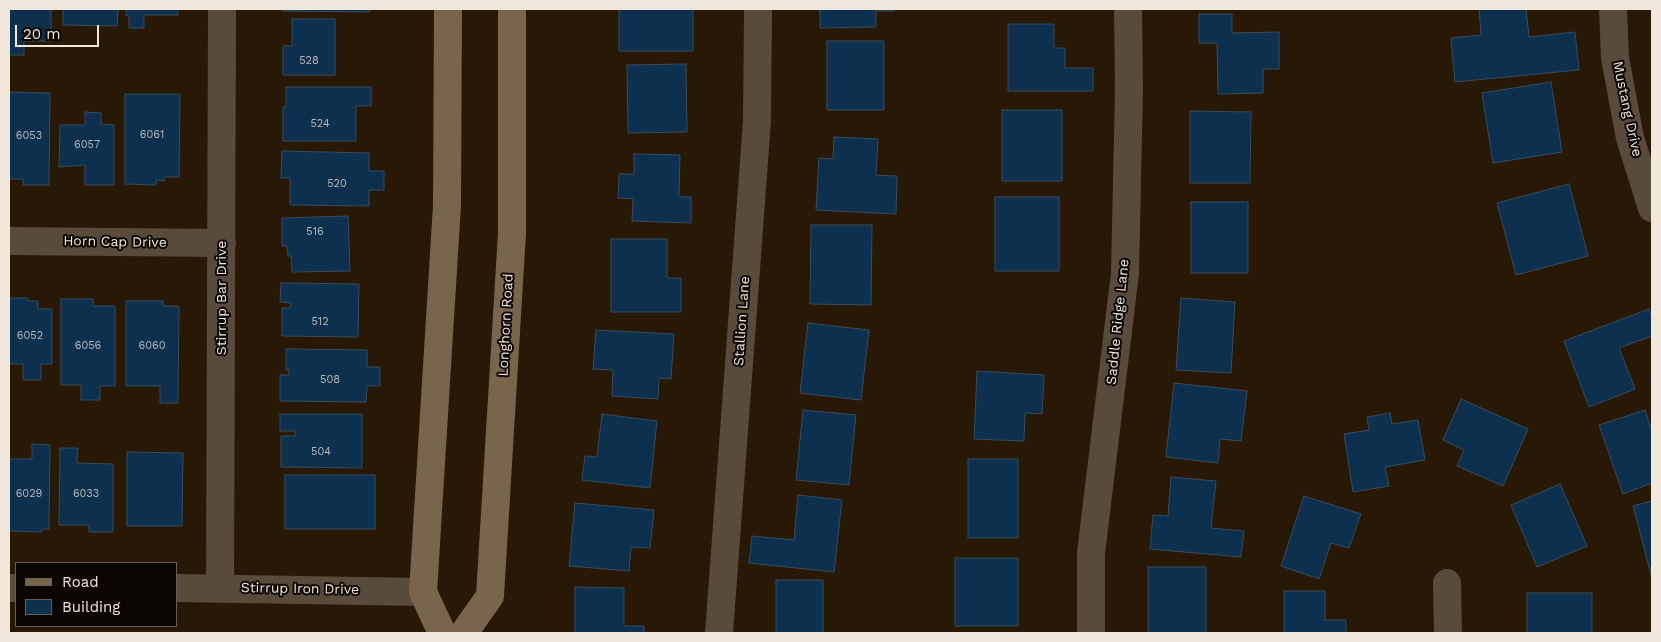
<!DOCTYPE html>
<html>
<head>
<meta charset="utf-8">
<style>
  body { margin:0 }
  #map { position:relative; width:1661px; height:642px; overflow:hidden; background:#271906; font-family:"Work Sans",sans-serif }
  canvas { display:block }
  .frame { position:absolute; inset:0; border:10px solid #f1e7db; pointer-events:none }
  .legend { position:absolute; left:15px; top:562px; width:162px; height:65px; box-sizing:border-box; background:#0b0601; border:1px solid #676058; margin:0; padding:6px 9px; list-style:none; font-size:15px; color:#f1e7db }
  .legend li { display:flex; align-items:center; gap:10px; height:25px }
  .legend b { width:25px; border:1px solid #676058 }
  .scale { position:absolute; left:15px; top:25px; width:84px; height:22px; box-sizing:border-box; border:2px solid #f1e7db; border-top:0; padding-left:6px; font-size:15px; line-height:18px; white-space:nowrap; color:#f1e7db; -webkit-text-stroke:4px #0b0601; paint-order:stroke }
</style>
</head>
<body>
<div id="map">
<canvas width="1661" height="642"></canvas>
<div class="frame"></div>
<ul class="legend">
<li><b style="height:6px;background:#79654b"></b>Road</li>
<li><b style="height:14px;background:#0c304e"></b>Building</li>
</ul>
<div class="scale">20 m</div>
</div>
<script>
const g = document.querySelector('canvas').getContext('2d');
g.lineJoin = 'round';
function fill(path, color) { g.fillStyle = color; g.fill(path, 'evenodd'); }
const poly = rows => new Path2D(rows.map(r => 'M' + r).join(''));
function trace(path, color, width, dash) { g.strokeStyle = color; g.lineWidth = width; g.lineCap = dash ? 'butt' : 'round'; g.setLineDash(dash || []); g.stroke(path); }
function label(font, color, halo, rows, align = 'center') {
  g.font = font + ' "Work Sans",sans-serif'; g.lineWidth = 4; g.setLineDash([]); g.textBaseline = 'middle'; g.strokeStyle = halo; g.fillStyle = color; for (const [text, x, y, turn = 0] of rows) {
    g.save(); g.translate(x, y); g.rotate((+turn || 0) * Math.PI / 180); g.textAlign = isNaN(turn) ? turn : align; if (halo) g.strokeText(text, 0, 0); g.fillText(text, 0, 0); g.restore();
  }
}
const building = poly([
  [9,9,51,9,51,41,24,41,24,55,9,55,9,9],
  [63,9,118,9,117,26,63,25,63,9],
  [126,9,178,9,178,15,144,15,144,28,129,28,129,16,126,15,126,9],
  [282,9,370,9,370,12,282,11,282,9],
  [619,9,693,9,693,51,619,51,619,9],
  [820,9,894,9,894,11,876,11,876,27,820,28,820,9],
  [1479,9,1526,9,1529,37,1575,32,1579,70,1455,82,1451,38,1481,35,1479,9],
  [1199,14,1232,14,1232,33,1279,32,1279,69,1263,69,1263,93,1218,94,1217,43,1199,43,1199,14],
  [292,19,335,19,335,75,283,75,283,46,292,46,292,19],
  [1008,24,1054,24,1054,48,1065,48,1065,68,1093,68,1093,91,1008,91,1008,24],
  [827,41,884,41,884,110,827,110,827,41],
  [686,64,687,132,628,133,627,65,686,64],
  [1551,82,1562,152,1493,163,1482,93,1551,82],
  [286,87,371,87,371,106,356,106,356,141,283,141,283,107,286,107,286,87],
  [9,92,50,93,49,185,23,185,23,179,9,179,9,92],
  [125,94,180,94,179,177,164,177,164,181,156,180,156,185,125,184,125,94],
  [1002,110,1062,110,1062,181,1002,181,1002,110],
  [1190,111,1251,112,1250,183,1190,183,1190,111],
  [85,112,101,113,101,124,114,125,114,185,85,185,85,165,59,167,60,125,85,125,85,112],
  [834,137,878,139,876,175,897,176,896,214,816,210,819,158,833,159,834,137],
  [282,151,369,153,369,171,384,171,384,190,369,190,369,206,290,205,290,178,281,178,282,151],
  [634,154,680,155,679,197,691,197,691,223,632,221,633,199,618,198,619,174,634,174,634,154],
  [1569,184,1588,256,1516,275,1497,203,1569,184],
  [995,197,1059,197,1059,271,995,271,995,197],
  [1191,202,1248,202,1248,273,1191,273,1191,202],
  [348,216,350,271,292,272,291,256,288,256,287,246,282,246,282,218,348,216],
  [811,225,872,225,871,305,810,304,811,225],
  [611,239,667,239,667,278,681,278,681,312,611,312,611,239],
  [281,283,359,284,358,337,282,336,282,308,290,308,291,303,280,302,281,283],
  [9,298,28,298,28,301,38,301,38,309,52,309,52,364,41,364,41,380,23,380,23,364,9,364,9,298],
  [1181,298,1235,302,1231,373,1176,370,1181,298],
  [61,299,93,299,93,306,115,306,115,386,100,386,100,400,81,400,81,385,61,385,61,299],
  [126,301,163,301,163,306,179,306,178,403,160,403,160,386,126,386,126,301],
  [1649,309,1652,316,1652,336,1619,348,1635,389,1589,407,1564,341,1649,309],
  [808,323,869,330,861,400,800,393,808,323],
  [596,330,674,334,671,379,659,378,658,399,612,396,613,370,593,369,596,330],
  [286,349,367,350,367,367,380,367,380,386,367,386,366,402,280,401,280,375,289,375,289,370,286,370,286,349],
  [977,371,1044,375,1042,414,1025,413,1024,441,974,439,977,371],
  [1174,383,1247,391,1241,441,1220,439,1218,463,1166,457,1174,383],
  [1461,399,1528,429,1503,486,1457,466,1464,450,1443,440,1461,399],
  [803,410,856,415,849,485,796,480,803,410],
  [1645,410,1652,432,1652,483,1623,494,1599,425,1645,410],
  [1390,413,1392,424,1418,420,1425,460,1385,467,1389,486,1353,492,1344,434,1369,430,1367,417,1390,413],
  [280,414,362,414,362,468,281,467,281,436,295,436,295,431,280,431,280,414],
  [602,414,657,421,650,488,582,480,585,456,597,457,602,414],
  [32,444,50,445,49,529,42,529,42,532,9,531,9,459,32,459,32,444],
  [60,448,78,448,77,463,113,464,113,532,89,532,89,525,59,525,60,448],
  [127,452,183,453,182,526,127,526,127,452],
  [968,459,1018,459,1018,538,968,538,968,459],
  [285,475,375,475,375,529,285,529,285,475],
  [1171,477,1216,481,1211,528,1244,531,1241,557,1150,549,1153,515,1168,516,1171,477],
  [1560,484,1587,546,1537,567,1511,505,1560,484],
  [798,495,842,500,834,572,749,563,752,536,794,540,798,495],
  [1304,496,1361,514,1349,548,1331,543,1319,579,1281,566,1304,496],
  [1652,501,1652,578,1633,506,1652,501],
  [575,503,654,510,650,548,631,547,629,571,569,566,575,503],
  [955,558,1018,558,1018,626,955,626,955,558],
  [1148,567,1206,567,1206,633,1148,633,1148,567],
  [776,580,823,580,823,633,776,633,776,580],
  [575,587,624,588,624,626,644,626,644,633,575,633,575,587],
  [1284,591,1325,591,1325,620,1346,620,1346,633,1284,633,1284,591],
  [1527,593,1592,593,1592,633,1527,633,1527,593]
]);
const street = poly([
  [1613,9,1615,58,1630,138,1652,208],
  [9,241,222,243],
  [1447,583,1448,633],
  [9,588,16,588],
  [176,588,423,592],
  [220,588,222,9],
  [719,633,757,121,758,9],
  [1091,633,1091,553,1125,273,1129,90,1128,9]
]);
const secondary = poly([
  [442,633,423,592,447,205,448,9],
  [464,633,490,596,512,233,512,9]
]);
const numberNames = [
  ["528",309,61],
  ["524",320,124],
  ["6061",152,135],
  ["6053",29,136],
  ["6057",87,145],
  ["520",337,184],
  ["516",315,232],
  ["512",320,322],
  ["6052",30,336],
  ["6056",88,346],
  ["6060",152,346],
  ["508",330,380],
  ["504",321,452],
  ["6029",29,494],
  ["6033",86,494]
];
const streetNames = [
  ["Mustang Drive",1627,109,78],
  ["Horn Cap Drive",115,242,1],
  ["Stirrup Bar Drive",222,298,-90],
  ["Stallion Lane",742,321,-86],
  ["Saddle Ridge Lane",1118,322,-84],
  ["Longhorn Road",506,325,-87],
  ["Stirrup Iron Drive",300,589,1]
];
fill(building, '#0c304e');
trace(building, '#394c5e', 1);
trace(street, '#584b3b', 28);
trace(secondary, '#79654b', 28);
label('11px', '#b8b9b8', null, numberNames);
label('14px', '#f1e7db', '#0b0601', streetNames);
</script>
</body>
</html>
